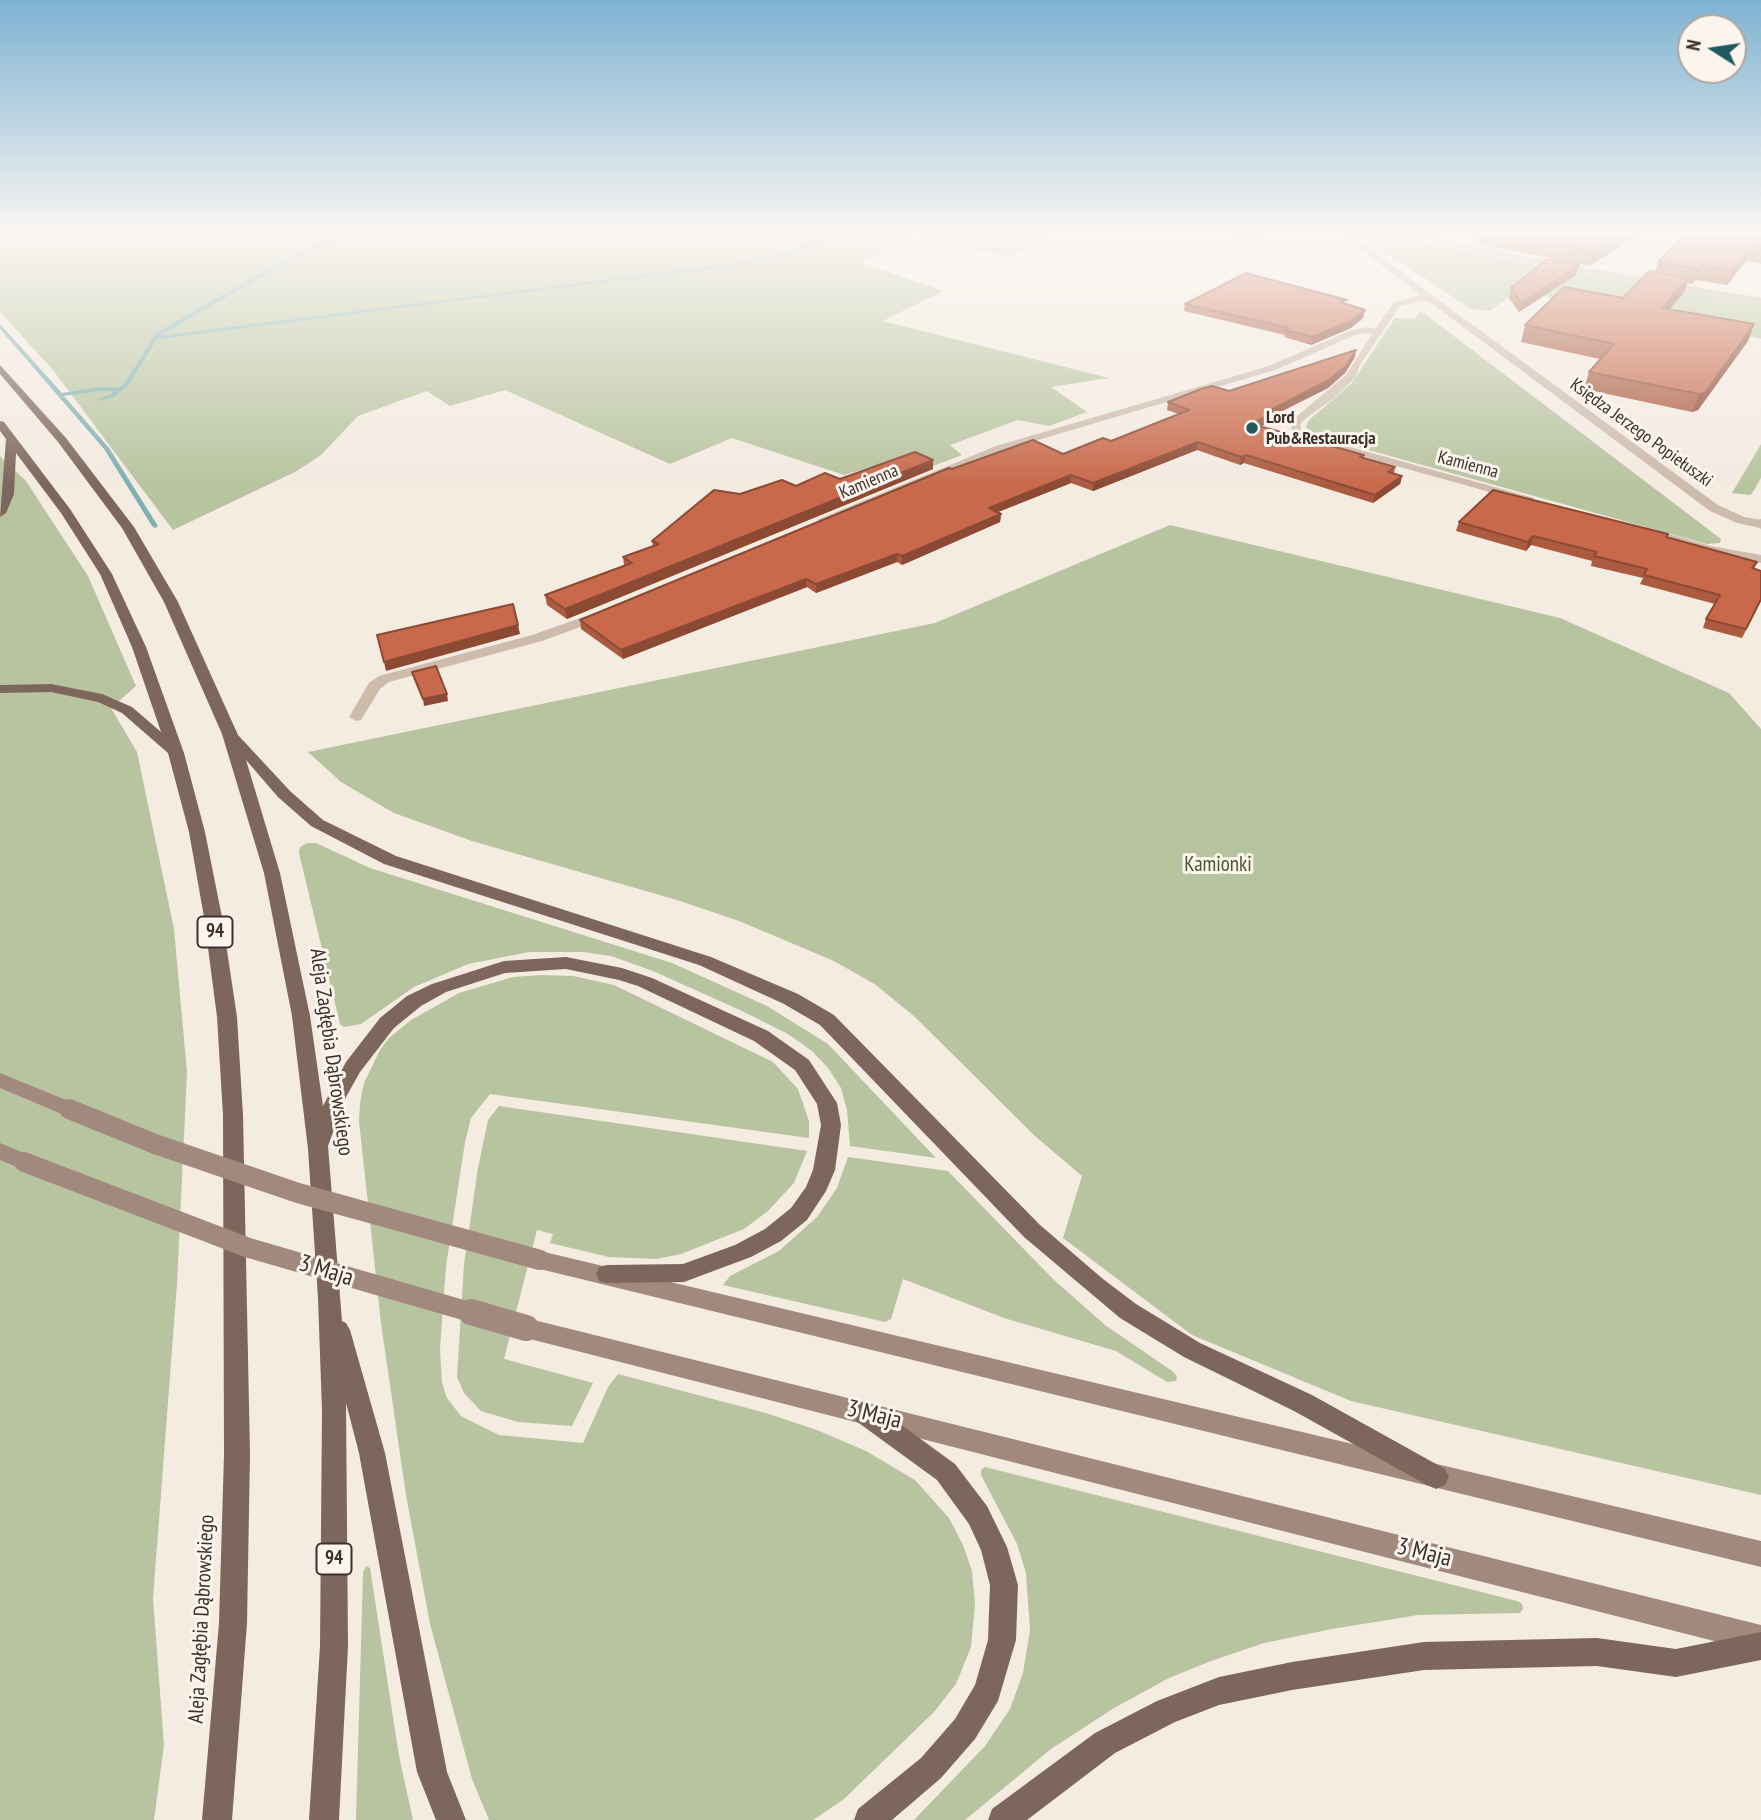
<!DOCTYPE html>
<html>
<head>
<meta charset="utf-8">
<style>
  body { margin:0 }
  #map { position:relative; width:1761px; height:1820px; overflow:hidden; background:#f4ebe1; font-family:"PT Sans Narrow",sans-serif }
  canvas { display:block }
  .north { position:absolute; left:1677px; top:14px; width:70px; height:70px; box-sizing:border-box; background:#fbf5ee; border:2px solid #aea6a0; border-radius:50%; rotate:282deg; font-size:19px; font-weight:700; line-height:28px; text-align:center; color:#3b302b }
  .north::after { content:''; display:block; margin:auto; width:24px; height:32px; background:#1f5a5e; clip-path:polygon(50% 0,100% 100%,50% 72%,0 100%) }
</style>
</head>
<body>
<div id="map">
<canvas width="1761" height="1820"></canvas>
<div class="north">N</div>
</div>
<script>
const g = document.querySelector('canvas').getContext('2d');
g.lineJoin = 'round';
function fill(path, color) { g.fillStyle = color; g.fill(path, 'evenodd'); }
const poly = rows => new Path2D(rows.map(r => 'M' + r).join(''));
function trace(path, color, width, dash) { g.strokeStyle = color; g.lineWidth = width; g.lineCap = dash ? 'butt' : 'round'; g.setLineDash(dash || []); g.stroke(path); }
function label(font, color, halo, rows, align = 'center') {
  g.font = font + ' "PT Sans Narrow",sans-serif'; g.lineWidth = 6; g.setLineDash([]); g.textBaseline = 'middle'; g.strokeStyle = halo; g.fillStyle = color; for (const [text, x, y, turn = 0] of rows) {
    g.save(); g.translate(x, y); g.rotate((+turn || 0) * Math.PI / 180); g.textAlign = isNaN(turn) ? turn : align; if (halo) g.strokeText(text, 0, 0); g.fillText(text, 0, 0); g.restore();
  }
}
const green = poly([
  [0,231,1060,231,1009,256,911,236,860,262,943,291,883,321,1109,378,1051,387,1087,412,1049,426,1018,420,950,445,962,455,933,466,911,455,844,475,732,438,670,464,505,390,450,406,427,391,358,416,321,455,297,471,173,530,53,370,0,312],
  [1354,231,1374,231,1540,266,1761,304,1761,339,1516,291,1490,311,1471,309],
  [1421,311,1721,539,1720,543,1707,544,1311,434,1306,427,1309,420,1351,384,1395,318,1414,319],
  [1761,444,1761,478,1753,492,1750,495,1732,493],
  [0,456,26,481,88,576,136,686,111,708,137,752,174,929,187,1072,177,1284,153,1599,164,1745,154,1820,0,1820],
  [1170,525,1560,618,1729,693,1761,729,1761,1495,1351,1401,1192,1335,1063,1238,1082,1176,1035,1136,915,1017,876,985,834,961,739,921,677,900,472,841,394,813,341,782,308,752,935,623],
  [307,843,316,843,370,868,672,963,767,1006,828,1044,936,1158,850,1146,847,1110,841,1088,828,1068,812,1051,788,1034,742,1011,653,971,611,956,583,952,529,952,468,964,414,987,361,1024,344,1027,340,1024,299,853,300,847],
  [541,975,573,976,614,985,773,1062,798,1089,809,1121,809,1138,490,1094,471,1118,465,1142,446,1266,440,1349,442,1383,447,1398,461,1416,499,1435,583,1443,608,1387,618,1374,766,1413,817,1430,866,1451,915,1480,949,1518,963,1545,972,1571,975,1604,971,1647,956,1684,934,1712,844,1799,813,1820,489,1820,472,1779,430,1624,406,1495,381,1323,359,1121,360,1103,364,1083,380,1050,389,1038,411,1020,459,993,513,977],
  [499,1106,807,1151,794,1183,768,1211,744,1229,681,1254,656,1259,609,1257,550,1243,553,1234,537,1230,504,1359,593,1383,572,1426,518,1422,481,1411,464,1393,457,1377,464,1264,478,1168,488,1120],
  [848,1157,948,1171,1053,1279,1105,1325,1172,1371,1177,1376,1176,1381,1167,1382,1116,1351,1004,1318,903,1279,891,1319,885,1322,723,1285,730,1276,779,1251,817,1217,837,1188],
  [985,1467,1517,1601,1522,1604,1523,1609,1520,1613,1418,1615,1332,1629,1264,1643,1211,1661,1169,1678,1114,1708,1051,1749,965,1820,914,1820,985,1746,1010,1709,1023,1673,1030,1630,1026,1573,1017,1544,981,1475,981,1470],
  [366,1566,370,1568,399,1756,413,1820,356,1820,363,1573]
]);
const stream = poly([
  [356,231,363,231,305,252,159,336,747,262,789,252,833,231,839,231,792,254,747,264,157,339,129,385,114,397,98,401,98,399,110,395,114,391,100,391,64,396,109,448,158,526,155,528,152,526,104,449,0,329,0,324,62,393,100,387,118,388,125,383,156,333,301,250,356,231]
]);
const minor = poly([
  [1336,231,1345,231,1718,505,1744,517,1761,520,1761,528,1737,523,1710,511,1427,300,1400,306,1360,365,1355,378,1334,398,1305,419,1300,424,1301,429,1314,437,1534,498,1534,502,1526,502,1306,441,1292,432,1291,421,1346,375,1372,334,1367,333,1355,335,1275,370,1004,450,827,523,817,520,996,446,1269,366,1349,331,1367,327,1375,329,1394,302,1421,295,1336,231],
  [1380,231,1397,231,1564,264,1761,298,1761,304,1564,270,1380,231],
  [1645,527,1711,546,1761,555,1761,563,1710,553,1641,534,1639,531,1645,527],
  [600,611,605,612,605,618,542,641,389,682,380,689,361,720,356,721,349,717,369,683,379,676,532,635,600,611]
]);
const tertiary = poly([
  [1761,519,1761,529,1755,525,1757,520,1761,519]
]);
const secondary = poly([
  [0,1073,76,1104,79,1109,76,1114,69,1117,0,1088,0,1073],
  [0,1143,31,1156,35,1162,31,1168,24,1170,0,1160,0,1143],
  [540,1251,1761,1541,1761,1567,540,1269,532,1267,529,1260,532,1253,540,1251],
  [526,1318,1761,1625,1761,1653,526,1338,518,1335,514,1328,518,1321,526,1318]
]);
const primary = poly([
  [0,365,66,438,134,527,178,602,238,735,290,791,323,820,396,856,711,957,798,994,834,1015,1040,1225,1103,1279,1136,1304,1200,1343,1312,1395,1445,1469,1449,1477,1445,1485,1436,1489,1427,1485,1294,1411,1184,1357,1120,1318,1024,1237,820,1025,784,1004,699,965,384,864,311,826,278,797,246,760,280,873,310,1016,323,1106,346,1062,380,1018,407,996,432,984,504,961,566,957,622,968,652,978,768,1031,809,1060,837,1103,841,1125,835,1170,826,1191,807,1220,781,1241,751,1257,684,1282,607,1283,599,1281,596,1274,599,1267,607,1265,683,1264,735,1245,765,1229,791,1208,806,1187,813,1170,821,1125,817,1104,795,1070,754,1041,638,986,619,980,566,969,505,973,446,992,421,1006,394,1028,360,1072,346,1097,328,1146,342,1321,346,1323,350,1330,385,1453,447,1772,466,1820,436,1820,417,1772,359,1453,346,1403,348,1646,339,1820,309,1820,320,1646,322,1411,318,1298,308,1149,292,1016,264,873,222,734,164,602,122,528,58,442,0,374,0,365],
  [0,421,4,422,70,509,112,574,146,647,184,753,205,832,222,917,237,1017,243,1115,250,1454,247,1623,232,1820,202,1820,219,1623,224,1454,223,1115,217,1017,204,917,189,832,168,753,122,713,98,702,51,692,0,693,0,685,51,684,102,694,132,707,161,732,132,647,100,574,61,513,16,453,14,494,6,513,0,517,6,439,0,431,0,421],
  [865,1402,874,1405,955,1464,987,1506,1007,1547,1018,1585,1016,1640,998,1701,975,1739,941,1778,892,1820,854,1820,858,1809,921,1758,955,1719,975,1685,988,1640,990,1585,981,1550,969,1524,937,1480,856,1421,853,1413,856,1405,865,1402],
  [1761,1632,1761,1660,1676,1677,1597,1666,1424,1670,1292,1690,1219,1705,1175,1722,1115,1753,1027,1820,988,1820,992,1809,1095,1733,1157,1701,1219,1677,1292,1662,1424,1642,1597,1638,1676,1649,1761,1632]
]);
const secondaryBridgeFar1 = poly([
  [69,1109,155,1144,298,1193,540,1260],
  [24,1162,249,1248,477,1314]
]);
const secondaryBridge = poly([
  [471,1312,526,1328]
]);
const wall = poly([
  [1461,231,1643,231,1590,266,1474,243,1476,234],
  [1761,231,1761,264,1746,261,1727,285,1696,280,1692,284,1687,283,1684,293,1669,309,1754,324,1748,341,1698,410,1692,412,1584,389,1589,372,1600,359,1521,342,1525,325,1623,298,1655,272,1658,262],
  [1576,275,1519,312,1509,298,1511,288],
  [1185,304,1346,304,1365,310,1363,318,1351,328,1311,345,1284,337,1285,335,1184,311],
  [1355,357,1345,373,1328,388,1270,417,1269,422,1261,426,1364,455,1363,458,1395,467,1394,474,1402,476,1400,484,1373,503,1244,463,1240,465,1197,450,1093,491,1071,483,998,512,1001,514,1000,522,902,565,897,562,816,593,807,587,623,659,581,629,580,620,952,469,1063,454,1111,441,1179,414,1167,410,1168,402,1229,391],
  [933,460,933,469,567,619,547,605,545,595,624,565,623,557,653,546,652,541,740,494,840,479],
  [1459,522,1667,537,1757,562,1754,569,1761,571,1761,601,1742,638,1703,628,1706,619,1715,604,1640,584,1643,578,1591,566,1592,561,1531,545,1526,551,1456,531]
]);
const shadedWall = poly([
  [1233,231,1304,231,1232,239],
  [1626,231,1643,231,1590,266,1594,252],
  [1752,247,1746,261,1727,285,1732,270],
  [1579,265,1576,275,1519,312,1522,303],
  [1701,265,1696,280,1692,284,1697,269],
  [1689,278,1684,293,1656,324,1662,308],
  [1365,310,1363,318,1351,328,1311,345,1313,337],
  [1754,324,1748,341,1698,410,1692,412,1699,394],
  [1356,350,1355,357,1345,373,1328,388,1270,417,1269,422,1251,432,1252,424,1265,413],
  [1198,442,1197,450,1093,491,1093,483],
  [1246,455,1244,463,1240,465,1241,457],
  [933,460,933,469,567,619,565,609],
  [1071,475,1071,483,988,516,989,508],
  [1402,476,1400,484,1373,503,1375,495],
  [1001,514,1000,522,902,565,902,556],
  [1533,536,1531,545,1526,551,1528,542],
  [897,554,897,562,816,593,816,584],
  [806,579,807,587,623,659,621,650],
  [518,625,520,634,386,671,384,662],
  [447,694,448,701,424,706,423,699]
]);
const building = poly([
  [1485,231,1626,231,1594,252,1485,231],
  [1688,231,1761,231,1761,249,1752,247,1732,270,1701,265,1697,269,1658,262,1688,231],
  [1547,259,1579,265,1522,303,1511,288,1547,259],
  [1649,271,1689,278,1662,308,1754,324,1705,393,1699,394,1589,372,1614,344,1525,325,1564,287,1623,298,1649,271],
  [1246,273,1347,300,1340,302,1365,310,1352,320,1313,337,1285,330,1289,328,1185,304,1246,273],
  [1356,350,1346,366,1329,380,1265,413,1270,414,1252,424,1364,455,1360,457,1395,467,1388,472,1402,476,1375,495,1246,455,1241,457,1198,442,1093,483,1071,475,989,508,1001,514,902,556,897,554,816,584,806,579,621,650,580,620,949,468,952,469,1033,440,1063,454,1103,438,1111,441,1189,410,1168,402,1201,389,1212,386,1229,391,1356,350],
  [915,452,933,460,565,609,545,595,632,563,623,557,659,544,652,541,714,490,740,494,782,480,796,486,825,473,840,479,915,452],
  [1493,490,1668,534,1666,537,1757,562,1752,568,1761,571,1761,599,1746,629,1706,619,1720,595,1644,575,1647,569,1594,556,1597,552,1533,536,1528,542,1459,522,1493,490],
  [513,604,518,625,384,662,377,635,513,604],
  [436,666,447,694,423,699,412,672,436,666]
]);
const markers = [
  [1252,428,7,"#1f5a5e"]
];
const farPoinames = [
  ["Lord",1266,418],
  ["Pub&Restauracja",1266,439]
];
const farStreetnames = [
  ["Księdza Jerzego Popiełuszki",1641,433,36],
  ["Kamienna",1468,465,15],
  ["Kamienna",869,482,-23]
];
const shields = [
  [215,932,35],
  [334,1559,35]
];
const shieldNames = [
  ["94",215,932],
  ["94",334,1559]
];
const parkNames = [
  ["Kamionki",1218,865]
];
const streetNames = [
  ["Aleja Zagłębia Dąbrowskiego",331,1052,82],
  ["Aleja Zagłębia Dąbrowskiego",202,1619,-87]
];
const nearStreetnames = [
  ["3 Maja",326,1271,17],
  ["3 Maja",874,1415,14],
  ["3 Maja",1424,1553,14]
];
fill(green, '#b8c4a0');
fill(stream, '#7fb0b2');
fill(minor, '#cdbbac');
fill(tertiary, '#cdbbac');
fill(secondary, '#a18a7d');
fill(primary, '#7d675c');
trace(secondaryBridgeFar1, '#a18a7d', 20);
trace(secondaryBridge, '#a18a7d', 26);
fill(wall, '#ac5a40');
fill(shadedWall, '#8c4a34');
fill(building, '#c8694b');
trace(building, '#8c4a34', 2);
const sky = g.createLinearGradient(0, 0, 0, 486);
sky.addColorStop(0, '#7eb2d2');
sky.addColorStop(0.48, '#faf6f2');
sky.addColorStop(1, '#faf6f200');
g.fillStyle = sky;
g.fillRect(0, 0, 1761, 486);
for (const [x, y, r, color] of markers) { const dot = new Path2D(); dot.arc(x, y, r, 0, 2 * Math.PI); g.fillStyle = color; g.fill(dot); trace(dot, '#fbf5ee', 2.5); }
label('bold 18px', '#3b302b', '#fbf5ee', farPoinames, 'left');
label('18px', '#3b302b', '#fbf5ee', farStreetnames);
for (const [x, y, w] of shields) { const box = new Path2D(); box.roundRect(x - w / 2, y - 15.5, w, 31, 5); g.fillStyle = '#fbf5ee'; g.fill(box); trace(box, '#3b302b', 2); }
label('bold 19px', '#3b302b', null, shieldNames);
label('21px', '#4a5a2e', '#fbf5ee', parkNames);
label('21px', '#3b302b', '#fbf5ee', streetNames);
label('24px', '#3b302b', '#fbf5ee', nearStreetnames);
</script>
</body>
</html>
